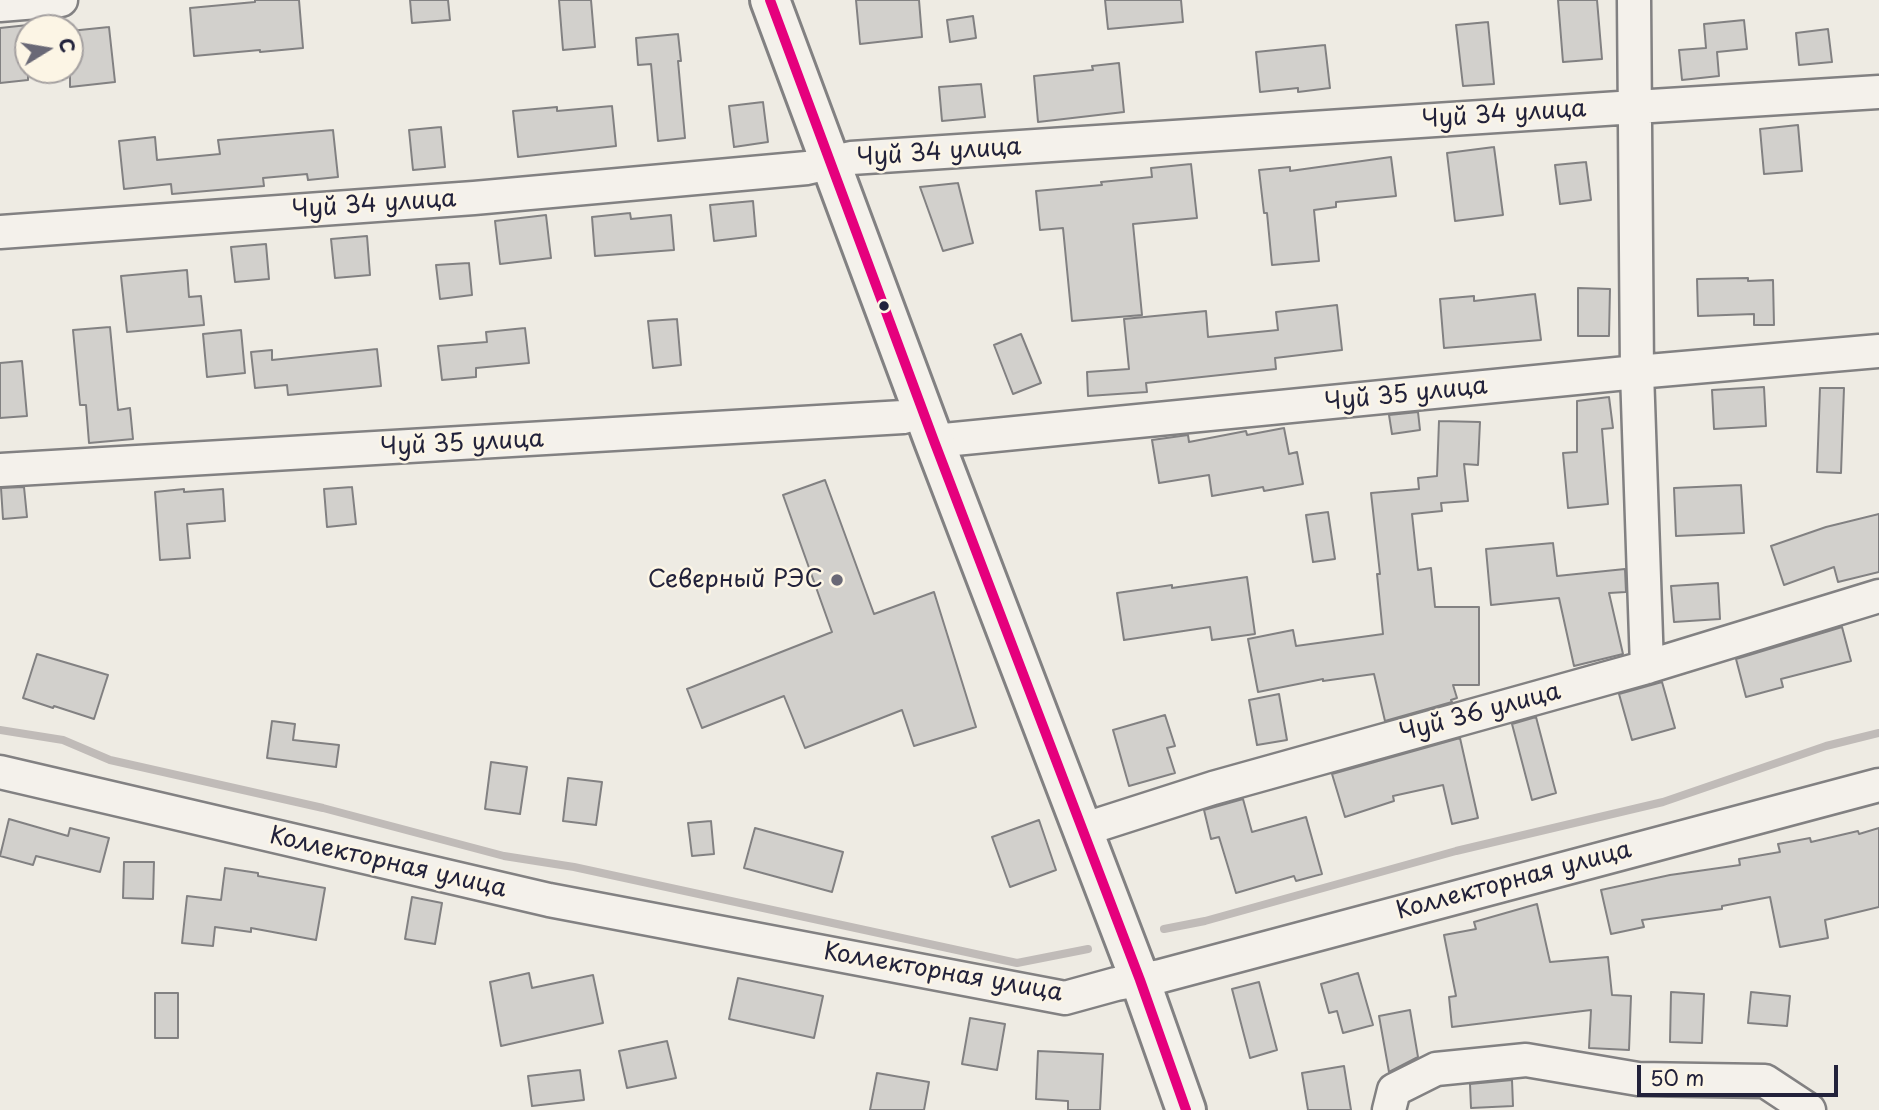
<!DOCTYPE html>
<html>
<head>
<meta charset="utf-8">
<style>
  body { margin:0 }
  #map { position:relative; width:1879px; height:1110px; overflow:hidden; background:#eeebe3; font-family:"Playpen Sans",sans-serif }
  canvas { display:block }
  .north { position:absolute; left:14px; top:14px; width:70px; height:70px; box-sizing:border-box; background:#fcf5e5; border:2px solid #a5a1a1; border-radius:50%; rotate:79deg; font-size:19px; font-weight:700; line-height:28px; text-align:center; color:#22223b }
  .north::after { content:''; display:block; margin:auto; width:24px; height:32px; background:#696876; clip-path:polygon(50% 0,100% 100%,50% 72%,0 100%) }
  .scale { position:absolute; left:1637px; top:1065px; width:201px; height:32px; box-sizing:border-box; border:4px solid #22223b; border-top:0; padding-left:9px; font-size:21px; line-height:24px; white-space:nowrap; color:#22223b; -webkit-text-stroke:5px #fcf5e5; paint-order:stroke }
</style>
</head>
<body>
<div id="map">
<canvas width="1879" height="1110"></canvas>
<div class="north">С</div>
<div class="scale">50 m</div>
</div>
<script>
const g = document.querySelector('canvas').getContext('2d');
g.lineJoin = 'round';
const poly = rows => new Path2D(rows.map(r => 'M' + r).join(''));
function trace(path, color, width, dash) { g.strokeStyle = color; g.lineWidth = width; g.lineCap = dash ? 'butt' : 'round'; g.setLineDash(dash || []); g.stroke(path); }
function fill(path, color) { g.fillStyle = color; g.fill(path, 'evenodd'); }
function label(font, color, halo, rows, align = 'center') {
  g.font = font + ' "Playpen Sans",sans-serif'; g.lineWidth = 5; g.setLineDash([]); g.textBaseline = 'middle'; g.strokeStyle = halo; g.fillStyle = color; for (const [text, x, y, turn = 0] of rows) {
    g.save(); g.translate(x, y); g.rotate((+turn || 0) * Math.PI / 180); g.textAlign = isNaN(turn) ? turn : align; if (halo) g.strokeText(text, 0, 0); g.fillText(text, 0, 0); g.restore();
  }
}
const stream = poly([
  [0,730,63,740,110,760,323,808,504,856,574,867,1017,963,1088,949],
  [1164,929,1205,921,1456,851,1663,802,1826,746,1879,733]
]);
const building = poly([
  [255,0,299,0,303,48,260,52,260,50,194,56,190,8,255,2,255,0],
  [410,0,448,0,450,20,412,23,410,0],
  [559,0,591,0,595,47,563,50,559,0],
  [856,0,919,0,922,37,860,44,856,0],
  [1105,0,1181,0,1183,22,1108,29,1105,0],
  [1558,0,1597,0,1602,59,1563,62,1558,0],
  [973,16,976,38,950,42,947,20,973,16],
  [1744,20,1747,49,1717,52,1719,76,1682,80,1679,50,1706,48,1704,24,1744,20],
  [1488,22,1494,84,1463,86,1456,25,1488,22],
  [28,25,28,80,0,83,0,28,28,25],
  [109,27,115,82,70,87,70,31,109,27],
  [1828,29,1832,62,1799,65,1796,33,1828,29],
  [678,34,681,61,678,61,685,138,658,141,651,64,638,65,636,38,678,34],
  [1325,45,1330,88,1298,92,1298,88,1260,92,1256,52,1325,45],
  [1119,63,1124,112,1038,122,1034,76,1093,70,1092,66,1119,63],
  [981,84,985,117,942,121,939,87,981,84],
  [763,102,768,142,734,147,729,106,763,102],
  [612,106,616,146,518,157,513,111,557,107,557,111,612,106],
  [1798,125,1802,171,1764,174,1760,129,1798,125],
  [441,127,445,167,413,170,409,130,441,127],
  [333,130,338,177,308,180,307,174,263,178,264,186,172,194,171,184,124,189,119,141,155,137,157,160,220,154,218,140,333,130],
  [1494,147,1503,215,1455,221,1447,153,1494,147],
  [1391,157,1396,196,1336,202,1336,207,1314,210,1319,261,1272,265,1267,213,1264,213,1259,170,1290,167,1290,171,1391,157],
  [1586,162,1591,200,1560,204,1555,165,1586,162],
  [1191,164,1197,218,1133,224,1142,315,1072,321,1063,228,1040,230,1036,191,1102,185,1101,182,1152,177,1151,168,1191,164],
  [958,183,973,243,943,251,920,187,958,183],
  [753,201,756,236,714,241,710,205,753,201],
  [630,213,631,219,671,215,674,250,595,256,592,217,630,213],
  [546,215,551,258,500,264,495,221,546,215],
  [367,236,370,275,335,278,331,239,367,236],
  [266,244,269,279,235,282,231,247,266,244],
  [469,263,472,295,440,299,436,265,469,263],
  [187,270,189,297,201,296,204,325,127,332,121,276,187,270],
  [1748,278,1748,281,1773,280,1774,325,1754,325,1754,314,1698,316,1697,279,1748,278],
  [1578,288,1610,289,1609,336,1578,336,1578,288],
  [1535,294,1541,340,1444,348,1440,299,1474,296,1474,301,1535,294],
  [1337,305,1342,350,1275,358,1276,369,1146,383,1147,392,1088,396,1087,372,1129,369,1124,319,1206,311,1208,337,1278,330,1276,312,1337,305],
  [677,319,681,365,653,368,648,321,677,319],
  [110,327,118,410,130,408,133,439,89,443,86,405,80,405,73,330,110,327],
  [525,328,529,363,476,368,476,377,442,380,438,346,487,342,486,332,525,328],
  [241,330,245,373,207,377,203,334,241,330],
  [1021,334,1041,383,1013,394,994,345,1021,334],
  [377,349,381,386,288,395,287,385,255,388,251,352,272,350,272,360,377,349],
  [22,361,27,416,0,418,0,363,22,361],
  [1764,387,1766,426,1714,429,1712,390,1764,387],
  [1820,388,1844,388,1841,473,1817,472,1820,388],
  [1609,397,1613,428,1602,429,1608,504,1568,508,1563,453,1577,452,1577,401,1609,397],
  [1418,412,1420,430,1392,434,1389,415,1418,412],
  [1439,421,1480,422,1478,465,1464,464,1468,501,1441,503,1442,511,1412,514,1418,570,1431,568,1435,607,1479,607,1479,685,1453,685,1457,698,1451,700,1452,702,1385,721,1374,674,1323,681,1323,679,1258,692,1248,639,1293,630,1296,646,1383,634,1377,574,1380,574,1371,493,1419,489,1418,478,1437,476,1439,421],
  [1284,428,1289,454,1297,452,1303,484,1264,491,1263,487,1212,496,1209,475,1159,483,1152,440,1188,435,1189,442,1246,431,1247,435,1284,428],
  [825,480,874,614,934,592,976,727,914,746,902,710,805,748,784,696,702,728,687,689,832,632,783,495,825,480],
  [1741,485,1744,533,1676,536,1674,488,1741,485],
  [24,487,27,517,3,519,1,488,24,487],
  [352,487,356,524,327,527,324,489,352,487],
  [184,489,184,492,223,489,225,521,187,524,190,558,160,560,155,492,184,489],
  [1328,512,1335,559,1313,562,1306,515,1328,512],
  [1879,514,1879,572,1838,582,1834,567,1784,585,1771,546,1826,527,1879,514],
  [1553,543,1557,576,1625,569,1626,592,1609,593,1623,654,1574,666,1559,598,1491,605,1486,549,1553,543],
  [1247,577,1255,634,1212,640,1210,627,1124,640,1117,593,1172,585,1172,588,1247,577],
  [1718,583,1720,619,1674,622,1671,586,1718,583],
  [1842,627,1851,661,1781,679,1783,687,1746,697,1736,659,1842,627],
  [37,654,108,675,94,719,54,706,53,708,23,698,37,654],
  [1662,682,1675,728,1632,740,1619,694,1662,682],
  [1279,694,1287,740,1257,745,1249,700,1279,694],
  [1165,715,1175,746,1167,748,1175,773,1129,786,1113,730,1165,715],
  [1536,717,1556,793,1532,800,1512,724,1536,717],
  [272,721,295,724,293,740,339,745,336,767,267,758,272,721],
  [1460,738,1478,818,1452,824,1443,785,1393,796,1394,801,1345,817,1332,774,1460,738],
  [491,762,527,767,520,814,485,809,491,762],
  [568,778,602,782,596,825,563,821,568,778],
  [1243,799,1252,832,1306,817,1322,874,1296,881,1294,876,1236,893,1219,837,1211,839,1204,810,1243,799],
  [9,819,68,836,70,828,109,838,100,872,36,856,33,865,0,856,9,819],
  [1039,820,1056,870,1010,887,992,837,1039,820],
  [711,821,714,854,692,856,688,823,711,821],
  [755,828,843,852,832,892,744,868,755,828],
  [1879,828,1879,907,1825,920,1828,938,1780,947,1770,897,1722,906,1722,909,1642,920,1644,927,1611,934,1601,890,1670,875,1740,865,1739,859,1780,852,1778,844,1810,838,1811,842,1858,831,1859,834,1879,828],
  [124,862,154,862,153,899,123,898,124,862],
  [225,868,258,873,258,876,325,888,316,940,251,928,251,932,215,927,213,946,182,943,187,896,221,900,225,868],
  [412,897,442,903,435,944,405,939,412,897],
  [1537,904,1550,962,1608,957,1612,995,1631,996,1629,1050,1589,1048,1591,1010,1452,1027,1449,997,1456,996,1444,935,1476,929,1474,922,1537,904],
  [529,973,532,988,593,975,603,1023,501,1046,490,982,529,973],
  [1358,973,1373,1025,1343,1033,1337,1011,1329,1013,1321,984,1358,973],
  [738,978,823,996,814,1038,729,1019,738,978],
  [1259,982,1277,1050,1250,1058,1232,989,1259,982],
  [1671,992,1704,994,1702,1043,1670,1042,1671,992],
  [1751,992,1790,996,1787,1026,1748,1023,1751,992],
  [155,993,178,993,178,1038,155,1038,155,993],
  [1410,1010,1418,1057,1389,1072,1379,1016,1410,1010],
  [970,1018,1005,1024,997,1070,962,1064,970,1018],
  [667,1041,676,1078,627,1088,619,1051,667,1041],
  [1038,1051,1103,1054,1100,1110,1068,1110,1068,1101,1036,1099,1038,1051],
  [1344,1066,1351,1110,1308,1110,1302,1073,1344,1066],
  [580,1070,584,1100,532,1106,528,1076,580,1070],
  [877,1073,929,1082,924,1110,870,1110,877,1073],
  [1512,1080,1513,1106,1471,1108,1470,1084,1512,1080]
]);
const street = poly([
  [1634,0,1637,372,1647,667],
  [0,5,61,0],
  [0,232,474,198,807,168,851,158,1635,107,1879,92],
  [934,441,1637,372,1879,351],
  [0,470,903,417,924,411],
  [0,772,549,900,1065,998,1116,984,1161,976,1879,785],
  [1082,830,1213,788,1647,667,1879,596],
  [1389,1110,1394,1090,1436,1069,1526,1060,1638,1079,1765,1081,1809,1110]
]);
const secondary = poly([
  [770,0,934,441,1140,980,1186,1110]
]);
const bus1 = poly([
  [770,0,934,441,1140,980,1186,1110]
]);
const markers = [
  [884,306,6,"#22223b"],
  [837,580,7,"#696876"]
];
const streetNames = [
  ["Чуй 34 улица",1504,115,-4],
  ["Чуй 34 улица",939,153,-4],
  ["Чуй 34 улица",374,205,-4],
  ["Чуй 35 улица",1406,395,-6],
  ["Чуй 35 улица",462,444,-3],
  ["Чуй 36 улица",1480,713,-15],
  ["Коллекторная улица",388,863,13],
  ["Коллекторная улица",1514,881,-15],
  ["Коллекторная улица",943,973,10]
];
const poiNames = [
  ["Северный РЭС",823,580]
];
trace(stream, '#c0bbb8', 8);
fill(building, '#d2d0cc');
trace(building, '#828182', 2);
trace(street, '#828182', 37);
trace(secondary, '#828182', 44);
trace(street, '#f4f1eb', 32);
trace(secondary, '#f4f1eb', 38);
trace(bus1, '#e5007d', 10);
for (const [x, y, r, color] of markers) { const dot = new Path2D(); dot.arc(x, y, r, 0, 2 * Math.PI); g.fillStyle = color; g.fill(dot); trace(dot, '#fcf5e5', 2.5); }
label('24px', '#22223b', '#fcf5e5', streetNames);
label('24px', '#22223b', '#fcf5e5', poiNames, 'right');
</script>
</body>
</html>
